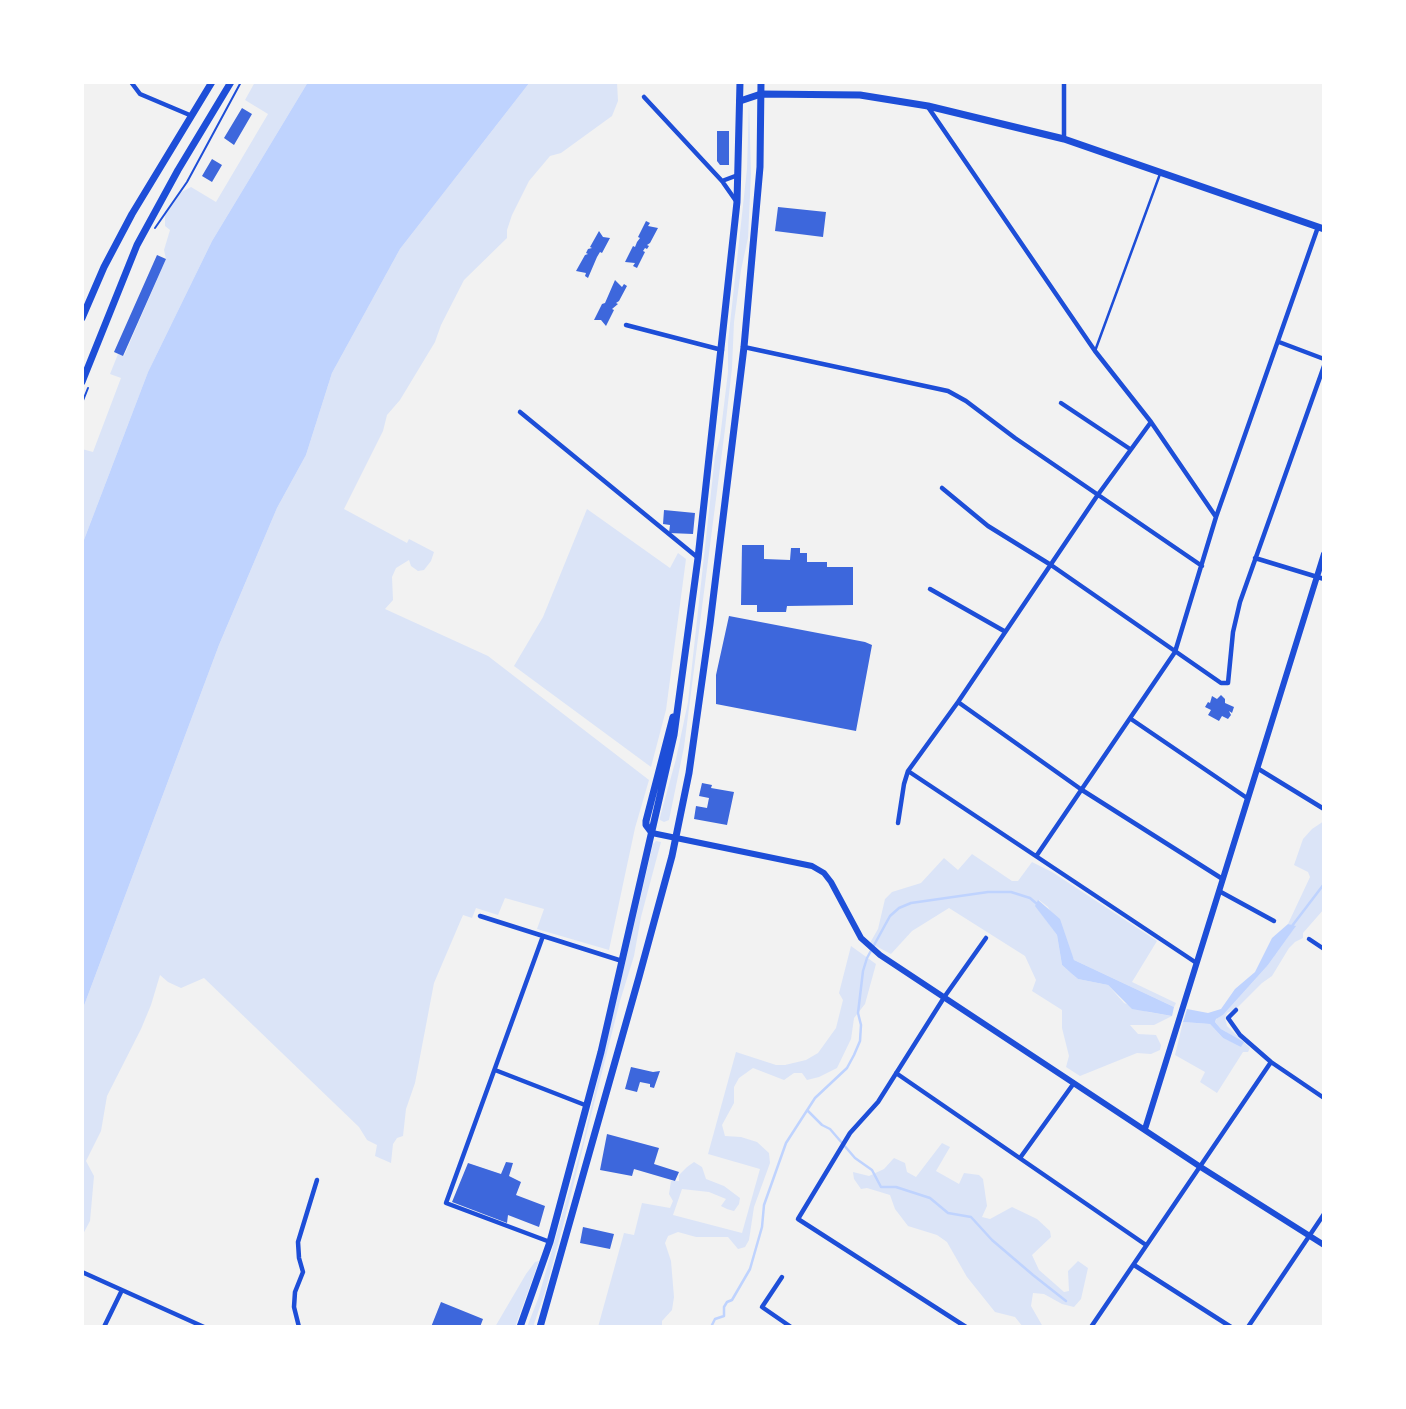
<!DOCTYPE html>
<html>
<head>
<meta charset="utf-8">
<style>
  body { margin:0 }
  #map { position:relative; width:1406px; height:1409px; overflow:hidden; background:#f2f2f2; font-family:"Fira Sans Condensed",sans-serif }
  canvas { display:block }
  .frame { position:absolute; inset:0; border:84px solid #fff; pointer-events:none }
</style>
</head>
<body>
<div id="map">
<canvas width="1406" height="1409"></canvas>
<div class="frame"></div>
</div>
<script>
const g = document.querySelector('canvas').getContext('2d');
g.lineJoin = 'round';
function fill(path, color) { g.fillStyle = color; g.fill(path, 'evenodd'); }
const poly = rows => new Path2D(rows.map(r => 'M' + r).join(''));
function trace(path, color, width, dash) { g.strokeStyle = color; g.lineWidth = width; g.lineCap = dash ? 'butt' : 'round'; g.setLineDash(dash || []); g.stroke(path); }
const green = poly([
  [255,82,308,82,212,241,148,372,82,545,82,449,93,452,121,378,110,374,118,354,124,356,166,259,164,250,170,230,165,226,165,212,178,194,191,187,216,202,268,114,245,100],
  [530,82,617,82,618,101,612,116,561,153,550,156,529,181,512,215,507,230,507,238,464,280,441,325,435,342,400,400,387,415,383,431,344,509,407,543,409,539,434,552,431,561,424,570,418,571,411,566,409,560,396,568,392,577,393,600,385,609,488,656,649,780,635,828,609,950,537,929,544,909,505,898,498,915,476,908,472,918,463,915,434,983,415,1083,406,1109,403,1136,397,1138,393,1144,391,1163,375,1156,377,1145,367,1140,359,1127,204,978,181,988,168,982,160,975,151,1005,141,1029,107,1096,101,1131,86,1161,94,1176,90,1221,82,1236,82,1011,219,645,277,508,306,455,332,373,400,249],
  [749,102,751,174,748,238,741,270,734,322,732,368,725,429,684,747,669,820,664,822,660,820,660,817,676,759,688,702,715,456,720,438,728,372,728,342,747,169],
  [587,509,670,568,678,553,686,559,666,710,651,767,514,666,543,617],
  [1324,821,1324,909,1303,933,1303,938,1295,942,1289,948,1272,976,1262,983,1237,1008,1227,1013,1225,1018,1227,1026,1250,1048,1248,1052,1243,1052,1217,1093,1200,1082,1205,1072,1175,1055,1183,1022,1210,1024,1223,1038,1241,1046,1243,1042,1221,1029,1215,1022,1217,1018,1223,1015,1268,965,1295,927,1288,924,1310,877,1308,872,1294,865,1303,839,1312,829],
  [656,841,661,842,641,917,634,956,620,1001,564,1222,545,1292,533,1327,527,1327,538,1299,583,1142,653,844],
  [972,854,1012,881,1018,881,1032,862,1052,872,1157,941,1132,982,1176,1003,1174,1007,1074,960,1048,907,1039,900,1036,906,1057,935,1062,965,1072,974,1078,979,1108,985,1124,1003,1148,1012,1172,1016,1154,1025,1130,1025,1138,1034,1156,1035,1161,1045,1160,1050,1151,1054,1137,1053,1080,1076,1066,1067,1069,1056,1062,1028,1062,1010,1032,991,1036,980,1025,956,949,908,912,931,891,954,870,943,878,929,885,899,892,892,921,883,944,858,958,870],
  [851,946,876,964,865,1004,854,1018,851,1039,837,1068,819,1077,807,1080,802,1073,794,1073,784,1080,753,1068,739,1078,734,1087,734,1103,722,1125,725,1136,741,1137,757,1142,769,1153,770,1163,754,1207,749,1240,745,1247,738,1249,728,1237,696,1237,678,1232,668,1236,665,1243,671,1261,674,1297,672,1310,662,1321,662,1327,598,1327,624,1233,634,1235,642,1203,670,1208,673,1201,669,1194,671,1181,679,1181,679,1175,687,1167,694,1162,702,1167,706,1179,724,1186,740,1198,739,1204,734,1211,727,1209,721,1206,726,1199,709,1192,682,1189,673,1215,742,1233,760,1169,708,1154,736,1052,776,1065,785,1065,806,1060,818,1053,836,1028,843,1000,839,993],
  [942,1143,950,1147,936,1171,959,1184,964,1173,979,1175,983,1179,987,1206,982,1217,990,1219,1012,1207,1037,1219,1050,1231,1051,1237,1032,1255,1039,1270,1055,1284,1064,1292,1069,1291,1068,1271,1078,1261,1088,1268,1081,1299,1074,1307,1062,1304,1044,1294,1033,1293,1031,1306,1043,1327,1023,1327,1015,1317,995,1312,967,1277,947,1242,937,1235,908,1226,895,1209,890,1195,867,1188,861,1189,854,1179,853,1172,869,1176,884,1169,894,1158,905,1163,907,1172,916,1177],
  [539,1261,515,1327,495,1327,526,1274,535,1262]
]);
const water = poly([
  [308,82,530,82,400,249,332,373,306,455,277,508,219,645,82,1011,82,545,148,372,212,241],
  [1038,900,1060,919,1074,960,1174,1007,1172,1016,1132,1009,1108,985,1078,979,1072,974,1062,965,1057,935,1035,906],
  [1288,924,1296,926,1268,965,1223,1015,1216,1019,1215,1022,1221,1029,1244,1042,1241,1047,1223,1038,1210,1024,1183,1022,1187,1009,1208,1013,1221,1009,1235,989,1255,972,1272,938]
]);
const stream = poly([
  [1292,926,1324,884],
  [808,1111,822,1125,830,1129,855,1158,872,1170,881,1187,896,1187,930,1198,948,1213,971,1217,992,1240,1033,1275,1066,1301],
  [711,1327,715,1319,724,1316,724,1307,727,1302,732,1300,750,1269,762,1227,764,1205,786,1143,815,1098,847,1068,854,1055,860,1041,861,1025,858,1013,863,971,867,958,890,916,899,908,911,903,988,892,1011,892,1030,898,1037,904]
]);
const building = poly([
  [242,108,252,114,234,145,224,138],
  [717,131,729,131,729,165,720,165,717,161],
  [212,159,222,165,212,182,202,176],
  [778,207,826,212,823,237,775,231],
  [646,221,650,223,648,226,658,228,650,243,647,245,649,246,647,249,645,248,643,251,645,252,637,268,633,266,635,263,625,262,633,246,635,247,637,242,640,238,638,237],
  [599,231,603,237,610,238,602,253,600,252,597,257,588,278,585,276,586,273,576,271,585,255,588,254,586,253,588,249,592,248,590,247],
  [157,255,166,259,123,356,114,352],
  [615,280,622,287,624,284,627,286,619,301,616,303,618,304,612,309,614,310,606,326,601,320,594,320,602,304,605,303],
  [664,510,695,513,693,534,669,533,670,525,663,524],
  [742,545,764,545,764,559,790,560,791,548,800,548,800,553,807,553,807,562,827,562,827,567,853,567,853,605,787,606,786,612,757,612,757,605,741,605],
  [729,616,865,642,872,645,856,731,716,704,716,675],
  [1221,695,1225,699,1225,703,1234,707,1232,713,1229,711,1231,715,1228,719,1222,716,1219,721,1208,715,1211,710,1205,707,1208,702,1210,703,1212,696,1217,699],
  [702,783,712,785,711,788,734,792,727,825,694,819,696,806,707,808,709,798,699,796],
  [631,1067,653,1072,660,1071,654,1088,650,1087,650,1084,640,1082,637,1092,625,1089],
  [607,1134,659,1148,654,1164,679,1172,675,1181,634,1169,632,1176,600,1170],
  [506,1162,513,1163,509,1176,521,1182,516,1195,545,1206,539,1227,508,1215,507,1223,452,1202,468,1163,501,1174],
  [583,1227,614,1234,610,1249,580,1243],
  [441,1302,483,1319,480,1327,431,1327]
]);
const path = poly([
  [155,228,187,182,241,82],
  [82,403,88,388]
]);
const service = poly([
  [1095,351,1160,174]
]);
const minor = poly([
  [131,82,140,94,192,116],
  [1064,82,1064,139],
  [644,97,722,181,736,201],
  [928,107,1095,351,1151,422,1216,517],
  [722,181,738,175],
  [626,325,722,350],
  [1279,342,1324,359],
  [744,347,948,391,966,401,1015,438,1202,566],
  [1061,403,1130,449],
  [520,412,697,557],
  [942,488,988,526,1051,565,1221,683,1228,683,1233,632,1240,602,1324,366],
  [1255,558,1324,579],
  [930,589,1004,631],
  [958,702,1082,790,1221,878],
  [1131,719,1247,798],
  [1257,768,1324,809],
  [908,771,1195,962],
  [898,823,904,784,908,771,958,702,1097,496,1151,422],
  [1037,855,1175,652,1216,517,1318,227],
  [1219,891,1274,921],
  [480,916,622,961],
  [543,936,446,1203,550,1242],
  [1309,939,1324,949],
  [1236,1010,1228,1018,1240,1035,1271,1062,1324,1098],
  [495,1070,585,1105],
  [896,1073,1146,1245],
  [1020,1158,1074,1083],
  [1134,1265,1231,1327],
  [82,1272,204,1327],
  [782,1277,762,1307,791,1327],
  [104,1327,122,1290],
  [299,1327,294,1307,295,1292,303,1272,299,1258,298,1242,317,1180],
  [966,1327,798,1219,850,1133,878,1102,945,996,986,938],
  [1091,1327,1271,1062],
  [1248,1327,1324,1214]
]);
const tertiary = poly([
  [652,833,812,866,824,873,831,882,861,938,880,955,1199,1166,1324,1245],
  [1145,1129,1324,554]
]);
const secondary = poly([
  [740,101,761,94,860,95,928,106,1064,139,1324,229]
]);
const primary = poly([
  [82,318,104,267,132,214,212,82],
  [82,382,137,245,178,170,231,82],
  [652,833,646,825,646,821,673,717],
  [520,1327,550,1242,601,1052,674,735,698,558,737,202,740,82],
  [540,1327,639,977,672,856,689,773,710,624,744,347,760,167,761,82]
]);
fill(green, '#dbe4f7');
fill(water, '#bfd3fe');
trace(stream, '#bfd3fe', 2.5);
fill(building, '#3d67dc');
trace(path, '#1d4ed8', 2);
trace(service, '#1d4ed8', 2.5);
trace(minor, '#1d4ed8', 4.5);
trace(tertiary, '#1d4ed8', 6);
trace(secondary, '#1d4ed8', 7);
trace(primary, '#1d4ed8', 7);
</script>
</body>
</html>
